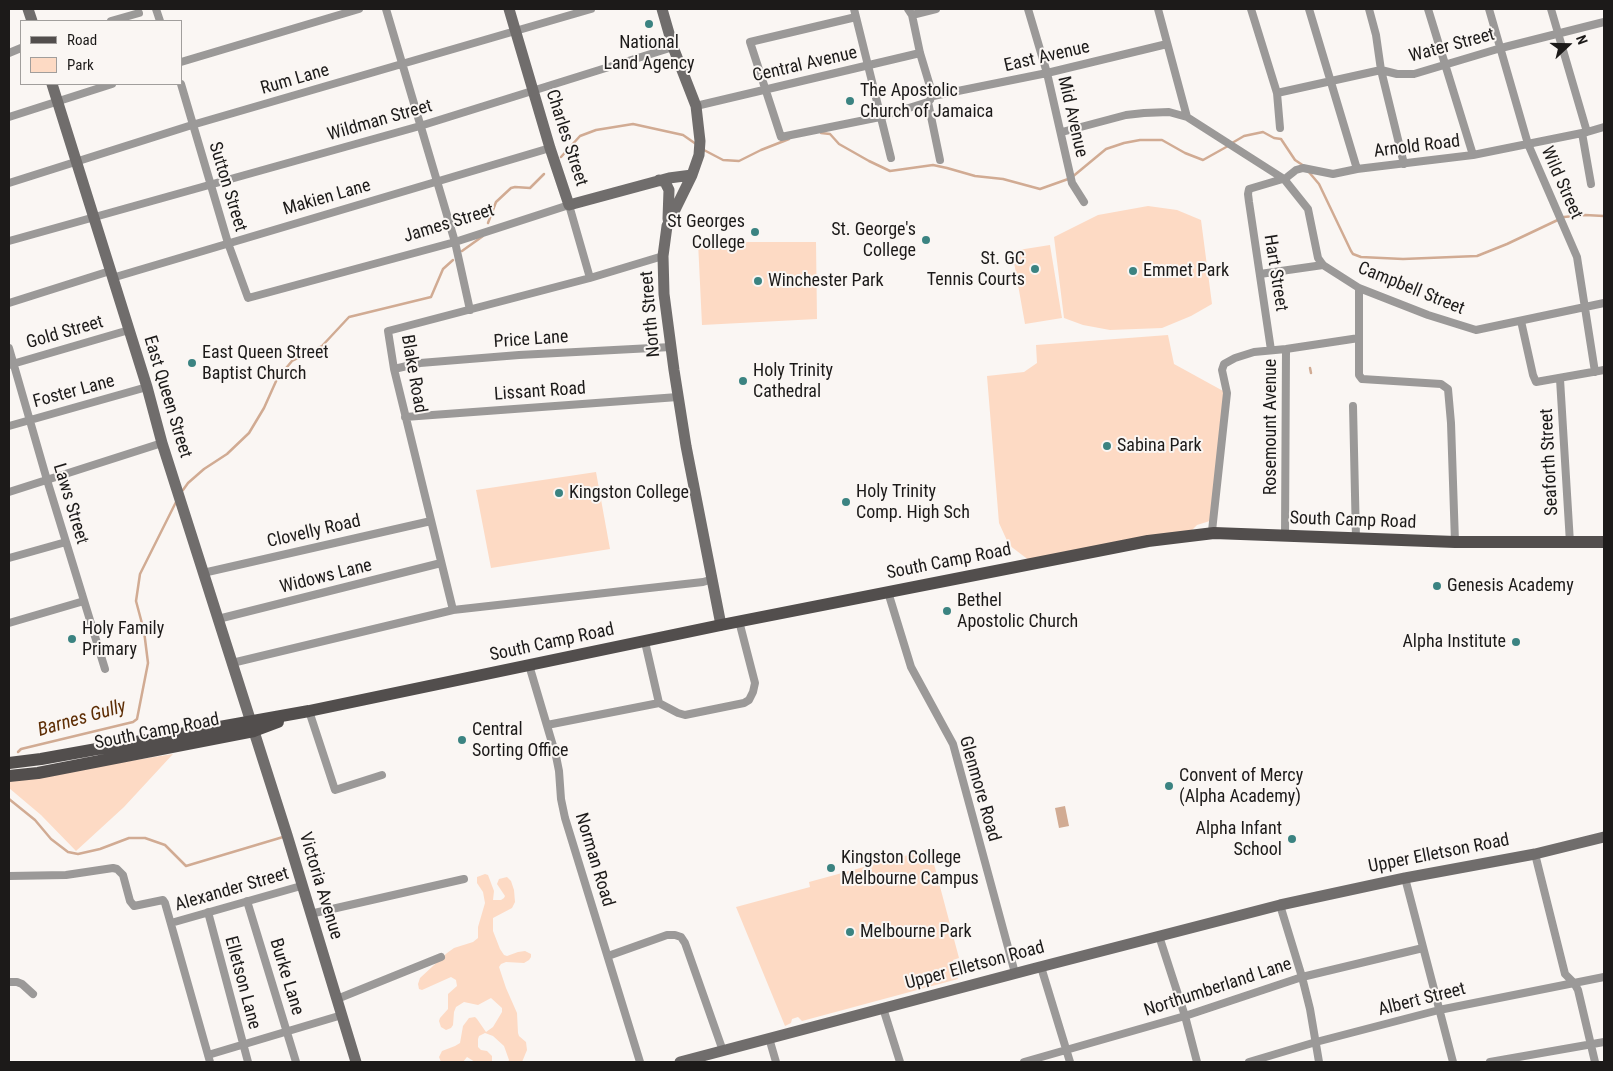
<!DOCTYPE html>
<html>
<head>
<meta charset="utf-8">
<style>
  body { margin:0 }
  #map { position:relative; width:1613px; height:1071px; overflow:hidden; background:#faf6f3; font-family:"Roboto Condensed",sans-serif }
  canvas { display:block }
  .frame { position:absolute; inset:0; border:10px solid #1c1a19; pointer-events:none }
  .legend { position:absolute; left:20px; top:20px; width:162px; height:65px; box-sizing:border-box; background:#faf6f3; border:1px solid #a19e9c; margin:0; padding:6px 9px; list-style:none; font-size:15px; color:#1c1a19 }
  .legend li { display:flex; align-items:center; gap:10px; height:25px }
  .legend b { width:25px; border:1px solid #a19e9c }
  .north { position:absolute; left:1543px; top:20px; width:50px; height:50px; -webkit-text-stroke:4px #faf6f3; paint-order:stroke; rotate:69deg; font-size:14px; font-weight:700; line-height:20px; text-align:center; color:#1c1a19 }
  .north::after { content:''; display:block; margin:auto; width:18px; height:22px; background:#1c1a19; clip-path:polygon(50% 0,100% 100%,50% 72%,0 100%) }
</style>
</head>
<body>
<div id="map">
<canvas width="1613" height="1071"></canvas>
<div class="frame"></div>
<ul class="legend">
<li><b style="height:6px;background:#524e4d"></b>Road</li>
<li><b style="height:14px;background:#fddac4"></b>Park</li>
</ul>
<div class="north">N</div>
</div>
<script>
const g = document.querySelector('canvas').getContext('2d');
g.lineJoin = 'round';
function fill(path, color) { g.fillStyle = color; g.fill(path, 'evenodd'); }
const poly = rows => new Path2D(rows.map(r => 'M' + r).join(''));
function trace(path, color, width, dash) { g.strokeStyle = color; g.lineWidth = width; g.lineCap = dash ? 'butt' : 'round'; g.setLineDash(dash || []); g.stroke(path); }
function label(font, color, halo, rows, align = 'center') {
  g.font = font + ' "Roboto Condensed",sans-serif'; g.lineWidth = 4; g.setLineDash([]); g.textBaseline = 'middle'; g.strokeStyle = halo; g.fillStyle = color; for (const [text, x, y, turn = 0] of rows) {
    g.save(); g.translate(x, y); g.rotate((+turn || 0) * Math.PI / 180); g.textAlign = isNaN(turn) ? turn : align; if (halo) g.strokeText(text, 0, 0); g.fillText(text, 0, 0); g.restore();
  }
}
const green = poly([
  [1148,206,1177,210,1201,220,1212,304,1191,316,1162,328,1110,330,1083,325,1064,318,1054,237,1098,215],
  [698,242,816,242,817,319,702,325],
  [1050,245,1062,318,1025,324,1012,251],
  [1168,335,1174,364,1225,392,1213,520,1197,525,1190,532,1030,561,1009,545,999,523,987,376,1024,372,1037,363,1036,345],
  [596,472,610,549,491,568,476,490],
  [173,754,124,807,76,851,41,815,9,788,9,778,54,773],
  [930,849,959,958,953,960,958,979,802,1021,798,1017,792,1019,791,1023,785,1026,736,907,810,887,809,882],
  [485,874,488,875,494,891,493,900,501,900,504,898,505,896,497,884,499,879,507,877,511,881,514,890,515,902,512,908,493,918,493,931,500,949,504,955,507,956,518,952,525,951,531,954,531,957,529,960,524,963,506,962,501,964,499,967,506,988,517,1013,518,1033,519,1036,526,1042,527,1050,522,1062,508,1062,509,1060,504,1046,493,1036,485,1033,479,1036,478,1039,478,1047,481,1050,487,1051,492,1056,492,1062,475,1062,467,1057,463,1062,441,1062,439,1057,442,1051,455,1046,460,1043,463,1026,469,1018,475,1017,477,1019,486,1032,493,1027,502,1012,502,1008,491,998,478,1005,464,1002,456,1007,454,1012,453,1025,451,1028,446,1030,441,1027,439,1021,440,1018,448,1009,448,994,457,986,456,980,451,977,422,990,419,989,418,984,420,978,447,953,454,948,473,942,478,938,478,927,485,903,483,892,477,883,477,877]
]);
const water = poly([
  [1065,806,1069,826,1059,828,1055,808]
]);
const stream = poly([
  [821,133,830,134,839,144,869,161,890,171,933,165,947,168,975,176,1003,179,1040,189,1071,178,1106,149,1124,143,1140,140,1162,140,1185,153,1203,160,1228,146],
  [1232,143,1244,136,1263,132,1274,138,1281,139,1295,160,1304,166],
  [702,149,723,160,739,161,761,150,789,139],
  [561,157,580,136,596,130,633,124,683,135,696,144],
  [1308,171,1319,184,1351,251,1353,254,1361,257,1403,259,1477,256,1507,244,1564,217,1585,215,1604,216],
  [488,223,496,202,511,188,515,187,530,188,544,174],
  [462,251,483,236],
  [1310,368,1311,373],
  [183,490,188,483,204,469,227,454,249,433,264,408,277,379,292,361,322,346,349,317,431,297,443,269,453,260],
  [18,752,21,749,133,722,137,719,148,663,144,631,136,601,140,574,176,502],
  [9,799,35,820,51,839,68,852,78,854,100,849,129,838,145,838,165,845,186,866,283,837]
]);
const street = poly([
  [156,9,160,21],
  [386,9,455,242,470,310],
  [854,9,891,158],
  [908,9,912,15,920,53,933,96],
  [1028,9,1047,73,1072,183,1084,202],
  [1158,9,1187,117,1284,179,1308,209,1318,258,1323,265,1359,288,1428,315,1476,330,1604,303],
  [1251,9,1277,93,1280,128],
  [1309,9,1357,169],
  [1369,9,1376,35,1381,70,1404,164],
  [1428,9,1473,155],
  [1489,9,1528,144,1577,257,1595,372],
  [1551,9,1587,132],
  [912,15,936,9],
  [856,17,750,42,781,137,880,117,928,102],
  [111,21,139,13],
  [9,53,21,48],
  [181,62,359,9],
  [181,84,228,243,248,298,455,242,569,205,590,278],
  [1277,93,1381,70,1397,74,1414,74,1501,48,1604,22],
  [933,96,1047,73,1167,44],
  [930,100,928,102,940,160],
  [696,106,920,53],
  [9,117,112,84],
  [1062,132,1126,115,1144,113,1169,112,1187,117],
  [1582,133,1591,184],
  [9,183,192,125,591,9],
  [9,241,420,126,673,47],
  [1260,274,1323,265],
  [112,278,550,148],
  [1359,288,1359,375,1362,379,1441,384,1448,389,1451,423,1455,542],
  [9,303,110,271],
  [1521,321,1533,375,1536,382,1604,370],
  [9,348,47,480,105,669],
  [1271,350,1249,202,1248,194,1249,189,1286,178,1296,170,1303,168,1333,174,1357,169,1473,155,1587,132,1604,127],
  [9,365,129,330],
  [394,369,420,363,519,355,671,347],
  [1560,379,1570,543],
  [1353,406,1356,539],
  [405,417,678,397],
  [9,426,147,387],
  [9,492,162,443],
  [1214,533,1212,531,1227,393,1222,370,1224,364,1235,358,1254,352,1286,349,1359,338],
  [1285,536,1286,349],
  [9,558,66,542],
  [203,573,431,521],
  [888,592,911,667,953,744,1015,973],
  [453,610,394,369,388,331,590,278,663,256],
  [218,619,441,563],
  [9,623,84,601],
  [232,663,453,610,703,582,713,579],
  [529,665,556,756,559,771,561,799,565,818,640,1062],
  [659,703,678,713,685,715,744,703,749,700,753,692,755,683,739,621],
  [309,711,335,790,382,775],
  [547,725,659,703,645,642],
  [1535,854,1565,974,1574,983,1578,990,1595,1062],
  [9,876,66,875,113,868,117,869,123,875,130,901,134,906,163,900,165,903,210,1062],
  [1405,878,1453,1062],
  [247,901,296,1062],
  [1280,905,1302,977,1310,1009,1319,1062],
  [208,912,248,1062],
  [310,914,464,879],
  [171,923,301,886],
  [1159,936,1185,1016,1197,1062],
  [608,956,667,935,675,935,681,937,685,943,723,1051],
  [1041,967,1070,1062],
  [9,982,17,982,22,984,33,994],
  [337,999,441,957],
  [883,1008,900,1062],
  [769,1038,776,1062],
  [208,1055,342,1015],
  [1024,1062,1185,1016,1302,977,1423,948],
  [1249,1062,1316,1042,1439,1010,1604,977],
  [1490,1062,1604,1042]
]);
const secondary = poly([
  [28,9,32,21],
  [509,9,550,148,569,205,669,178,692,175],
  [662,9,673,47,696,106,700,141,699,155,692,175,667,226,663,256,664,294,674,370,686,446,721,625],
  [52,84,147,387,162,443,287,835,356,1062],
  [659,180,665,182,669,190,668,219],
  [680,1062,1032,969,1280,905,1405,878,1535,854,1604,837]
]);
const primary = poly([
  [9,763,41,759,309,711,721,625,1148,541,1214,533,1455,542,1604,542],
  [9,776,38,773,254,731,278,722]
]);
const markers = [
  [649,24,5,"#3b8381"],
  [850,101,5,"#3b8381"],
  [755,232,5,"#3b8381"],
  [926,240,5,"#3b8381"],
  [1035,269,5,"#3b8381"],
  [1133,271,5,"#3b8381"],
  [758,281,5,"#3b8381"],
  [192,363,5,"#3b8381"],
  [743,381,5,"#3b8381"],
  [1107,446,5,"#3b8381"],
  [559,493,5,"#3b8381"],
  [846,502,5,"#3b8381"],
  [1437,586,5,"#3b8381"],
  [947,611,5,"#3b8381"],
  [72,639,5,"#3b8381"],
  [1516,642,5,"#3b8381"],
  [462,740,5,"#3b8381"],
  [1169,786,5,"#3b8381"],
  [1292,839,5,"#3b8381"],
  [831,868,5,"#3b8381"],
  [850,932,5,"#3b8381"]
];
const poiNames = [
  ["National",649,43,"center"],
  ["Land Agency",649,64,"center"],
  ["The Apostolic",860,91],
  ["Church of Jamaica",860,112],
  ["St Georges",745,222,"right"],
  ["College",745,243,"right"],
  ["St. George's",916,230,"right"],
  ["College",916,251,"right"],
  ["St. GC",1025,259,"right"],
  ["Tennis Courts",1025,280,"right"],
  ["Emmet Park",1143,271],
  ["Winchester Park",768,281],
  ["East Queen Street",202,353],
  ["Baptist Church",202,374],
  ["Holy Trinity",753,371],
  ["Cathedral",753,392],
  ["Sabina Park",1117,446],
  ["Holy Trinity",856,492],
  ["Comp. High Sch",856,513],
  ["Kingston College",569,493],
  ["Genesis Academy",1447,586],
  ["Bethel",957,601],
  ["Apostolic Church",957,622],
  ["Holy Family",82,629],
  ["Primary",82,650],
  ["Alpha Institute",1506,642,"right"],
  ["Central",472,730],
  ["Sorting Office",472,751],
  ["Convent of Mercy",1179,776],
  ["(Alpha Academy)",1179,797],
  ["Alpha Infant",1282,829,"right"],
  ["School",1282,850,"right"],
  ["Kingston College",841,858],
  ["Melbourne Campus",841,879],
  ["Melbourne Park",860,932]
];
const streetNames = [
  ["Water Street",1452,46,-15],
  ["East Avenue",1047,57,-13],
  ["Central Avenue",805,65,-13],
  ["Rum Lane",295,80,-16],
  ["Mid Avenue",1072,117,77],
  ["Wildman Street",380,121,-16],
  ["Charles Street",566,138,72],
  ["Arnold Road",1417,147,-7],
  ["Wild Street",1561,183,66],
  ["Sutton Street",227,187,73],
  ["Makien Lane",327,198,-16],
  ["James Street",449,224,-17],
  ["Hart Street",1275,273,81],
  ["Campbell Street",1411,289,22],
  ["North Street",651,314,-95],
  ["Gold Street",65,333,-16],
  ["Price Lane",531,340,-4],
  ["Blake Road",413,374,80],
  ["Foster Lane",74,392,-15],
  ["Lissant Road",540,392,-4],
  ["East Queen Street",167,397,73],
  ["Rosemount Avenue",1271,427,-90],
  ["Seaforth Street",1550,462,-93],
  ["Laws Street",70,504,73],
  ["South Camp Road",1353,521,2],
  ["Clovelly Road",314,532,-13],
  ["South Camp Road",949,562,-11],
  ["Widows Lane",326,577,-14],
  ["South Camp Road",552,643,-12],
  ["South Camp Road",157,732,-11],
  ["Glenmore Road",979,789,74],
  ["Upper Elletson Road",1439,854,-11],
  ["Norman Road",594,860,73],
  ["Victoria Avenue",320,886,73],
  ["Alexander Street",232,890,-16],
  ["Upper Elletson Road",975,966,-15],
  ["Burke Lane",286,977,73],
  ["Elletson Lane",242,983,75],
  ["Northumberland Lane",1218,988,-18],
  ["Albert Street",1422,1000,-14]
];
const waterNames = [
  ["Barnes Gully",82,719,-16]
];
fill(green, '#fddac4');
fill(water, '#d1ab93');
trace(stream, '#d1ab93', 2.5);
trace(street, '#9b9998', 8);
trace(secondary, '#706d6c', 11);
trace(primary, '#524e4d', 12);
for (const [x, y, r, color] of markers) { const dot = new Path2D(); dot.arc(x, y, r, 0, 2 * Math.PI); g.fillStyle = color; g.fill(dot); trace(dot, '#faf6f3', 2); }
label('18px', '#1c1a19', '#faf6f3', poiNames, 'left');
label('18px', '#1c1a19', '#faf6f3', streetNames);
label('italic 19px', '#5d2d04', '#faf6f3', waterNames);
</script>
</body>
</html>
